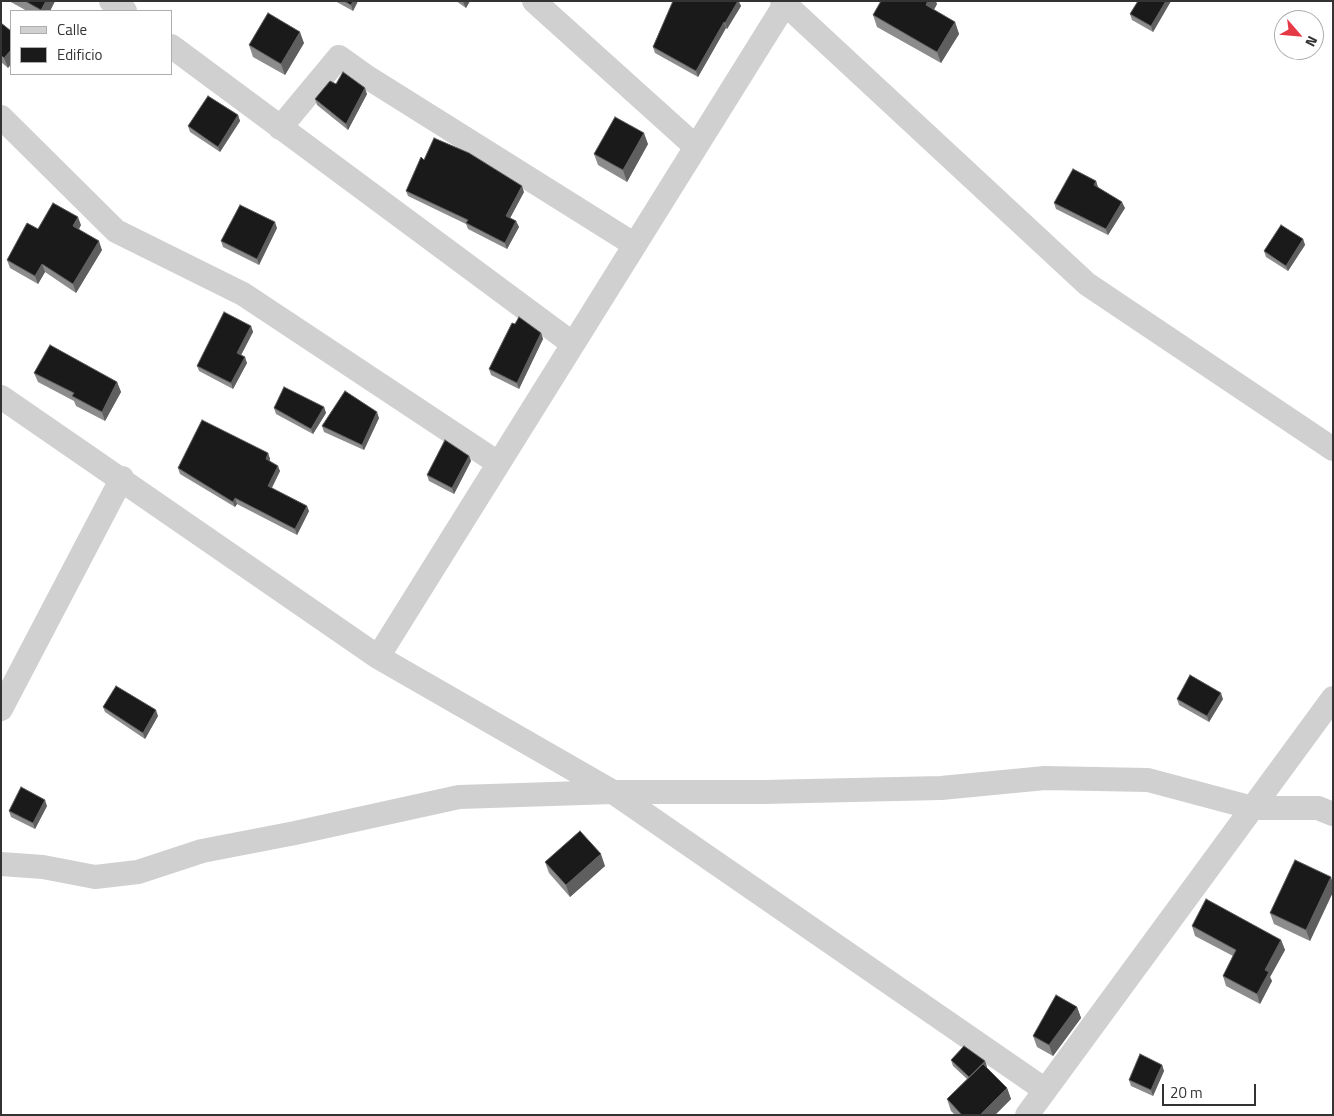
<!DOCTYPE html>
<html>
<head>
<meta charset="utf-8">
<style>
  body { margin:0 }
  #map { position:relative; width:1334px; height:1116px; overflow:hidden; background:#fff; font-family:"Titillium Web",sans-serif }
  canvas { display:block }
  .frame { position:absolute; inset:0; border:2px solid #333; pointer-events:none }
  .legend { position:absolute; left:10px; top:10px; width:162px; height:65px; box-sizing:border-box; background:#fff; border:1px solid #adadad; margin:0; padding:6px 9px; list-style:none; font-size:15px; color:#333 }
  .legend li { display:flex; align-items:center; gap:10px; height:25px }
  .legend b { width:25px; border:1px solid #adadad }
  .north { position:absolute; left:1274px; top:10px; width:50px; height:50px; box-sizing:border-box; background:#fff; border:1px solid #adadad; border-radius:50%; rotate:117deg; font-size:14px; font-weight:700; line-height:20px; text-align:center; color:#333 }
  .north::after { content:''; display:block; margin:auto; width:18px; height:22px; background:#e63946; clip-path:polygon(50% 0,100% 100%,50% 72%,0 100%) }
  .scale { position:absolute; left:1162px; top:1084px; width:94px; height:22px; box-sizing:border-box; border:2px solid #333; border-top:0; padding-left:6px; font-size:15px; line-height:18px; white-space:nowrap; color:#333; -webkit-text-stroke:4px #fff; paint-order:stroke }
</style>
</head>
<body>
<div id="map">
<canvas width="1334" height="1116"></canvas>
<div class="frame"></div>
<ul class="legend">
<li><b style="height:6px;background:#d0d0d0"></b>Calle</li>
<li><b style="height:14px;background:#1a1a1a"></b>Edificio</li>
</ul>
<div class="north">N</div>
<div class="scale">20 m</div>
</div>
<script>
const g = document.querySelector('canvas').getContext('2d');
g.lineJoin = 'round';
const poly = rows => new Path2D(rows.map(r => 'M' + r).join(''));
function trace(path, color, width, dash) { g.strokeStyle = color; g.lineWidth = width; g.lineCap = dash ? 'butt' : 'round'; g.setLineDash(dash || []); g.stroke(path); }
function fill(path, color) { g.fillStyle = color; g.fill(path, 'evenodd'); }
const street = poly([
  [111,1,125,11],
  [534,1,696,147],
  [782,1,1087,284,1333,449],
  [171,46,573,344],
  [1,117,116,231,243,294,498,463],
  [280,128,339,57,367,77,635,245],
  [1,397,378,657,613,792,1045,1090],
  [378,657,787,1],
  [1,709,122,478],
  [1,864,43,867,95,877,138,872,202,851,295,833,459,797,613,792,764,792,941,788,1045,778,1148,780,1253,808,1318,808,1333,814],
  [1027,1115,1333,698]
]);
const wall = poly([
  [9,1,55,1,50,11,27,11],
  [335,1,358,1,353,11],
  [456,1,470,1,466,8],
  [673,1,739,1,741,6,727,29,726,28,698,77,655,53,653,47],
  [1171,1,1153,32,1132,20,1130,14],
  [937,4,934,10,955,22,959,34,941,63,877,27,873,15],
  [1,23,11,31,11,64,8,68,1,62],
  [304,43,285,75,253,57,249,45],
  [336,84,367,94,348,130,317,105,315,99],
  [238,115,240,121,220,152,190,132,188,126],
  [648,144,627,182,598,165,594,154],
  [424,160,524,192,510,218,516,221,519,227,507,249,468,229,466,224,408,196,406,191],
  [1096,181,1098,188,1125,208,1108,235,1056,209,1054,203],
  [81,225,79,229,102,250,76,293,45,272,38,284,10,268,7,260,38,229],
  [277,228,259,265,223,247,221,241],
  [1303,239,1305,245,1288,271,1266,257,1264,251],
  [251,326,253,332,241,355,247,363,233,389,199,371,197,366],
  [541,333,543,339,519,389,491,375,489,369],
  [34,373,117,382,121,392,105,421,76,406,74,401,38,382],
  [324,407,326,413,313,434,276,414,274,408],
  [379,418,364,450,324,432,322,426],
  [268,453,270,459,270,461,280,471,272,488,309,511,297,535,237,504,235,507,180,474,178,468],
  [469,456,471,461,454,494,429,481,427,475],
  [1177,699,1223,699,1209,722,1179,705],
  [103,707,158,716,145,739,105,712],
  [47,806,35,829,11,817,9,811],
  [545,862,605,866,570,897,549,873],
  [1333,883,1333,892,1310,941,1274,924,1270,913],
  [1192,926,1281,940,1285,950,1270,977,1272,981,1260,1004,1226,986,1223,976,1233,956,1195,936],
  [1077,1007,1081,1018,1053,1056,1037,1047,1033,1036],
  [951,1060,985,1061,987,1067,986,1067,1007,1088,1011,1099,995,1115,955,1115,951,1111,947,1099,967,1079,953,1066],
  [1162,1065,1164,1071,1153,1096,1131,1086,1129,1080]
]);
const shadedWall = poly([
  [46,1,55,1,50,11,42,11,41,10],
  [353,1,358,1,353,11,351,5],
  [464,1,470,1,466,8,463,2],
  [738,1,741,6,727,29,725,23],
  [928,1,936,1,937,4,930,16,926,5],
  [1166,1,1171,1,1153,32,1151,26],
  [724,22,726,28,698,77,696,71],
  [955,22,959,34,941,63,937,52],
  [300,32,304,43,285,75,281,64],
  [11,50,11,64,8,68,4,58],
  [365,88,367,94,348,130,346,124],
  [238,115,240,121,220,152,218,147],
  [644,133,648,144,627,182,623,170],
  [1096,181,1098,187,1096,191,1094,185],
  [522,186,524,192,508,222,506,216],
  [1122,202,1125,208,1108,235,1106,229],
  [78,217,81,225,76,234,73,226],
  [516,221,519,227,507,249,505,243],
  [275,222,277,228,259,265,257,259],
  [1303,239,1305,245,1288,271,1286,266],
  [99,241,102,250,76,293,73,284],
  [42,264,45,272,38,284,35,276],
  [251,326,253,332,239,359,237,353],
  [541,333,543,339,519,389,517,383],
  [245,357,247,363,233,389,231,383],
  [117,382,121,392,105,421,102,412],
  [324,407,326,413,313,434,311,429],
  [377,412,379,418,364,450,362,445],
  [268,453,270,459,268,465,266,459],
  [469,456,471,461,454,494,452,488],
  [278,466,280,471,270,491,268,486],
  [235,498,237,504,235,507,233,502],
  [307,506,309,511,297,535,295,529],
  [1221,693,1223,699,1209,722,1207,716],
  [156,710,158,716,145,739,143,733],
  [45,800,47,806,35,829,33,823],
  [601,854,605,866,570,897,566,885],
  [1331,877,1333,883,1333,892,1310,941,1306,930],
  [1281,940,1285,950,1270,977,1272,981,1260,1004,1257,994,1265,970],
  [1077,1007,1081,1018,1053,1056,1049,1045],
  [985,1061,987,1067,971,1083,969,1077],
  [1162,1065,1164,1071,1153,1096,1151,1090],
  [1007,1088,1011,1099,995,1115,980,1115]
]);
const building = poly([
  [25,1,46,1,41,10,25,1],
  [344,1,353,1,351,5,344,1],
  [673,1,738,1,725,23,724,22,696,71,653,47,673,1],
  [881,1,928,1,926,5,955,22,937,52,873,15,881,1],
  [1138,1,1166,1,1151,26,1130,14,1138,1],
  [268,13,300,32,281,64,249,45,268,13],
  [1,23,11,31,11,50,4,58,1,55,1,23],
  [343,72,365,88,346,124,315,99,330,81,336,84,343,72],
  [208,96,238,115,218,147,188,126,208,96],
  [615,117,644,133,623,170,594,154,615,117],
  [434,138,469,153,522,186,506,216,516,221,505,243,466,223,468,220,406,191,421,157,424,160,434,138],
  [1073,169,1096,181,1094,185,1122,202,1106,229,1054,203,1073,169],
  [53,203,78,217,73,226,99,241,73,284,42,264,35,276,7,260,27,223,38,229,53,203],
  [240,205,275,222,257,259,221,241,240,205],
  [1281,225,1303,239,1286,266,1264,251,1281,225],
  [224,312,251,326,237,353,245,357,231,383,197,366,224,312],
  [519,317,541,333,517,383,489,369,512,323,515,324,519,317],
  [50,345,117,382,102,412,72,396,74,393,34,373,50,345],
  [284,387,324,407,311,429,274,408,284,387],
  [345,391,377,412,362,445,322,426,345,391],
  [202,420,268,453,266,459,278,466,268,486,307,506,295,529,235,498,233,502,178,468,202,420],
  [445,440,469,456,452,488,427,475,445,440],
  [1190,675,1221,693,1207,716,1177,699,1190,675],
  [116,686,156,710,143,733,103,707,116,686],
  [21,787,45,800,33,823,9,811,21,787],
  [580,831,601,854,566,885,545,862,580,831],
  [1295,860,1331,877,1306,930,1270,913,1295,860],
  [1206,899,1281,940,1265,970,1269,972,1257,994,1223,976,1236,950,1192,926,1206,899],
  [1056,995,1077,1007,1049,1045,1033,1036,1056,995],
  [964,1046,985,1061,969,1077,951,1060,964,1046],
  [1140,1054,1162,1065,1151,1090,1129,1080,1140,1054],
  [983,1064,1007,1088,980,1115,962,1115,947,1099,983,1064]
]);
trace(street, '#d0d0d0', 24);
fill(wall, '#8c8c8c');
fill(shadedWall, '#5f5f5f');
fill(building, '#1a1a1a');
trace(building, '#5f5f5f', 1);
</script>
</body>
</html>
